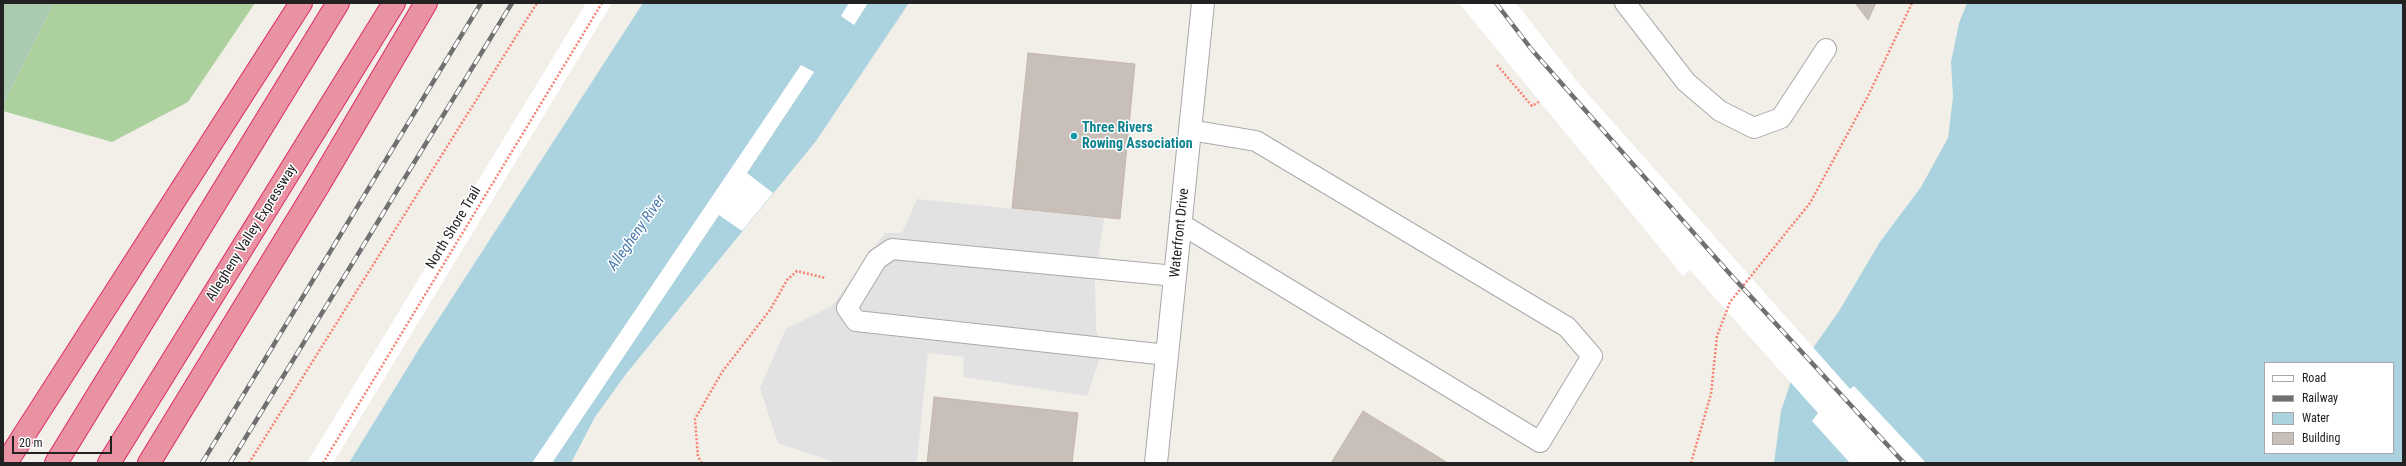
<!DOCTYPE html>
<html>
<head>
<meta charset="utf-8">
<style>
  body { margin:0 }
  #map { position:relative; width:2406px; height:466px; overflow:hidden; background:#f2efe9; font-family:"Roboto Condensed",sans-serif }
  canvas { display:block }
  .frame { position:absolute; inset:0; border:4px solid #222; pointer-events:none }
  .legend { position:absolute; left:2264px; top:362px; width:130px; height:92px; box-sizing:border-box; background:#fff; border:1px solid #a7a7a7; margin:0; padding:5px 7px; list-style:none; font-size:12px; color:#222 }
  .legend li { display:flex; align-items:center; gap:8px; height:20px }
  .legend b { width:20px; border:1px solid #a7a7a7 }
  .scale { position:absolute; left:12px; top:436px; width:100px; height:18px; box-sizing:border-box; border:2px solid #222; border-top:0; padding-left:5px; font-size:12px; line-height:14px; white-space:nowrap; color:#222; -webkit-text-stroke:3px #fff; paint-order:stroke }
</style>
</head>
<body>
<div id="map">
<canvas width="2406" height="466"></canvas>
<div class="frame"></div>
<ul class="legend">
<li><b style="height:5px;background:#fff"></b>Road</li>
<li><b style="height:5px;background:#707070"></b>Railway</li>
<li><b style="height:11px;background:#aad3df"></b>Water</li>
<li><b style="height:11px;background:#c7bfb8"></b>Building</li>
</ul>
<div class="scale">20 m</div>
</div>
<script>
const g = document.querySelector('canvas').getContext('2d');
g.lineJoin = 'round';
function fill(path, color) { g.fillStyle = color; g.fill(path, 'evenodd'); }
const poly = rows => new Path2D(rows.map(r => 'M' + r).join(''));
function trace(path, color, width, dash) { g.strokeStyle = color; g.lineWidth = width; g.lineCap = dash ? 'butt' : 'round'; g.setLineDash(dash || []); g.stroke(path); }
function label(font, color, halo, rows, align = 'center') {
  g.font = font + ' "Roboto Condensed",sans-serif'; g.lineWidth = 3; g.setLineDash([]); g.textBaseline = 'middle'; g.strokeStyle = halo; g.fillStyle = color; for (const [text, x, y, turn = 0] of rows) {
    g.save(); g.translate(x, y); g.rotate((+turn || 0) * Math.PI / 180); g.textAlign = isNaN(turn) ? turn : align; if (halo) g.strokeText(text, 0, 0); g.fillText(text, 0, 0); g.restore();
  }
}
const forest = poly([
  [54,3,255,3,188,102,112,142,3,111,3,105]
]);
const cemetery = poly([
  [3,3,54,3,3,105]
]);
const parking = poly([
  [917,199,1104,218,1095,281,1096,329,1102,351,1087,396,963,377,964,357,928,353,917,463,837,463,778,443,760,388,786,329,832,306,885,233,902,233]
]);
const water = poly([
  [643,3,909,3,816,141,626,374,595,417,571,463,349,463,419,349],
  [1967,3,2403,3,2403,463,1774,463,1781,411,1792,378,1839,311,1880,242,1921,187,1948,138,1953,97,1951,62,1959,23],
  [2265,363,2393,363,2393,453,2265,453]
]);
const pier = poly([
  [586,3,612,3,333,463,307,463],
  [849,3,868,3,854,25,841,16],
  [1459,3,1516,3,1580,85,1850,389,1854,386,1926,463,1850,463,1812,421,1818,413,1690,270,1683,276],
  [801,65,814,72,747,173,773,193,742,231,719,215,552,463,532,463]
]);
const building = poly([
  [1855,3,1876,3,1868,20,1855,3],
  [1028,53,1135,64,1120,219,1012,208,1028,53],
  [934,397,1078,413,1072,463,927,463,934,397],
  [1363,411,1448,463,1331,463,1363,411]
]);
const path = poly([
  [1497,65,1532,106,1540,101],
  [249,463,537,3],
  [323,463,602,3],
  [702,463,698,457,695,419,722,372,770,310,787,280,797,271,825,278],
  [1691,463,1711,394,1717,336,1730,302,1810,203,1868,96,1912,3]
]);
const lane = poly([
  [1625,3,1686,82,1720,111,1754,128,1781,118,1826,49],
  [1181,224,1540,442,1592,356,1567,327,1256,141,1190,130],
  [1167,355,856,321,847,308,877,259,892,249,1175,276]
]);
const street = poly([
  [1156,463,1203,3]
]);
const highway = poly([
  [6,463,301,3],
  [56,463,338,3],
  [109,463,394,3],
  [149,463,320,183,426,3]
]);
const rail = poly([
  [1496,3,1532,50,1730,274,1904,463],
  [202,463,481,3],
  [230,463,512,3]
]);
const markers = [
  [1074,136,4,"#0f9aa8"]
];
const cultureNames = [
  ["Three Rivers",1082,128],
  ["Rowing Association",1082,144]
];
const streetNames = [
  ["North Shore Trail",454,228,-59],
  ["Allegheny Valley Expressway",252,233,-58],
  ["Waterfront Drive",1180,233,-84]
];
const waterNames = [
  ["Allegheny River",637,233,-55]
];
fill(forest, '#add19e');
fill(cemetery, '#aacbaf');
fill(parking, '#e2e2e2');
fill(water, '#aad3df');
fill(pier, '#fff');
fill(building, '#c7bfb8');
trace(building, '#c4b6ab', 1);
trace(lane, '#a9a9a9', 22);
trace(street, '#a9a9a9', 24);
trace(highway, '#dc2a67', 24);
trace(path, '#fa8072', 2.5, [2, 2]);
trace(lane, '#fff', 20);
trace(street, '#fff', 22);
trace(highway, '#e892a2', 22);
trace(rail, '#707070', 4.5);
trace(rail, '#fff', 3, [9]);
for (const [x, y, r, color] of markers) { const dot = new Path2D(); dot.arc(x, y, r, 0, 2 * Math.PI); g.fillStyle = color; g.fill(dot); trace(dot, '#fff', 1.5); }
label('bold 14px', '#0d838f', '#fff', cultureNames, 'left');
label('14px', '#222', '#fff', streetNames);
label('italic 15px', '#4a7aab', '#fff', waterNames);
</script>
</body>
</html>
